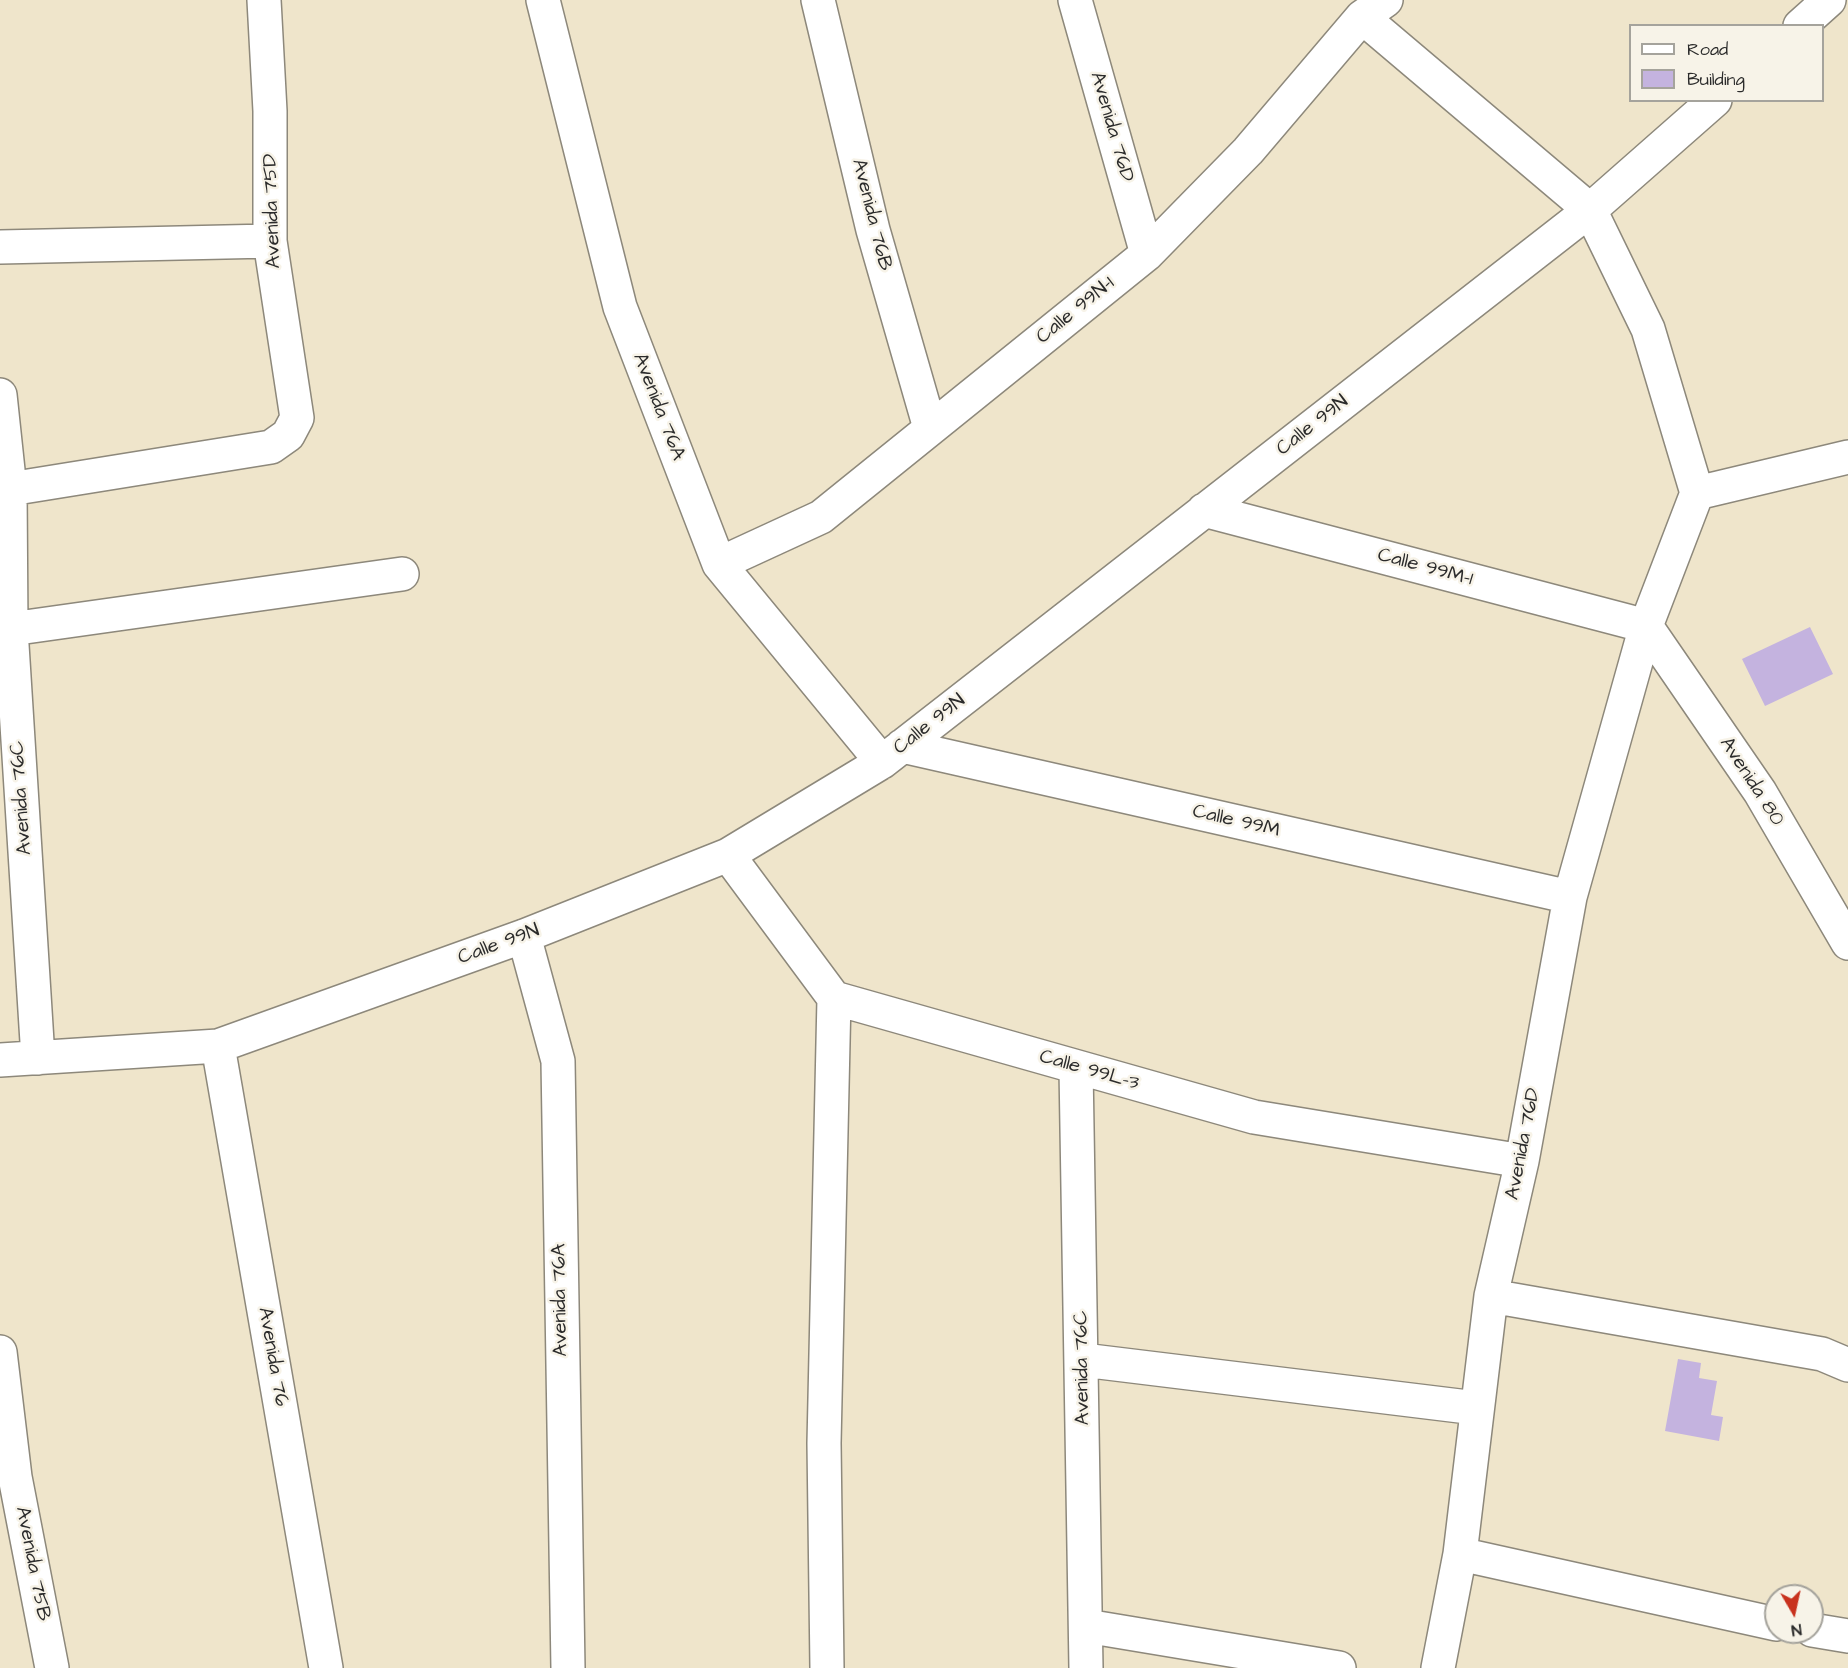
<!DOCTYPE html>
<html>
<head>
<meta charset="utf-8">
<style>
  body { margin:0 }
  #map { position:relative; width:1848px; height:1668px; overflow:hidden; background:#efe5cb; font-family:"Architects Daughter",sans-serif }
  canvas { display:block }
  .legend { position:absolute; left:1629px; top:24px; width:195px; height:78px; box-sizing:border-box; background:#f7f3e8; border:2px solid #a5a39c; margin:0; padding:8px 10px; list-style:none; font-size:18px; color:#2b2b2b }
  .legend li { display:flex; align-items:center; gap:12px; height:30px }
  .legend b { width:30px; border:2px solid #a5a39c }
  .north { position:absolute; left:1764px; top:1584px; width:60px; height:60px; box-sizing:border-box; background:#f7f3e8; border:2px solid #a5a39c; border-radius:50%; rotate:171deg; font-size:16px; font-weight:700; line-height:24px; text-align:center; color:#2b2b2b }
  .north::after { content:''; display:block; margin:auto; width:21px; height:27px; background:#c8321e; clip-path:polygon(50% 0,100% 100%,50% 72%,0 100%) }
</style>
</head>
<body>
<div id="map">
<canvas width="1848" height="1668"></canvas>
<ul class="legend">
<li><b style="height:8px;background:#fff"></b>Road</li>
<li><b style="height:16px;background:#c4b3df"></b>Building</li>
</ul>
<div class="north">N</div>
</div>
<script>
const g = document.querySelector('canvas').getContext('2d');
g.lineJoin = 'round';
function fill(path, color) { g.fillStyle = color; g.fill(path, 'evenodd'); }
const poly = rows => new Path2D(rows.map(r => 'M' + r).join(''));
function trace(path, color, width, dash) { g.strokeStyle = color; g.lineWidth = width; g.lineCap = dash ? 'butt' : 'round'; g.setLineDash(dash || []); g.stroke(path); }
function label(font, color, halo, rows, align = 'center') {
  g.font = font + ' "Architects Daughter",sans-serif'; g.lineWidth = 5; g.setLineDash([]); g.textBaseline = 'middle'; g.strokeStyle = halo; g.fillStyle = color; for (const [text, x, y, turn = 0] of rows) {
    g.save(); g.translate(x, y); g.rotate((+turn || 0) * Math.PI / 180); g.textAlign = isNaN(turn) ? turn : align; if (halo) g.strokeText(text, 0, 0); g.fillText(text, 0, 0); g.restore();
  }
}
const building = poly([
  [1810,627,1833,674,1765,706,1742,659],
  [1678,1359,1701,1363,1699,1378,1717,1381,1711,1415,1723,1417,1719,1441,1665,1431]
]);
const street = poly([
  [543,0,620,307,719,564,882,762],
  [818,0,873,230,930,428],
  [1075,0,1147,254],
  [1362,17,1590,210,1648,329,1697,493,1646,626,1570,897,1522,1161,1491,1296,1460,1554,1438,1668],
  [1800,26,1829,0],
  [0,247,270,241],
  [0,395,10,489,11,629,38,1058],
  [10,489,271,447,288,435,297,418,270,241,270,111,264,0],
  [1697,493,1848,457],
  [1204,510,1646,626],
  [719,564,821,517,1147,254,1248,151,1362,17,1386,0],
  [1646,626,1760,792,1848,943],
  [11,629,402,574],
  [902,746,1570,897],
  [728,855,834,998,1254,1117,1522,1161],
  [524,936,558,1061,568,1668],
  [218,1046,326,1668],
  [0,1060,218,1046,524,936,728,855,882,762,1590,210,1715,100],
  [1076,1068,1086,1668],
  [1491,1296,1822,1354,1848,1365],
  [0,1352,15,1477,52,1668],
  [1083,1360,1476,1408],
  [1460,1554,1776,1624],
  [1086,1626,1339,1668],
  [1812,1630,1848,1636],
  [827,1668,824,1443,834,998]
]);
const streetNames = [
  ["Avenida 76D",1111,127,74],
  ["Avenida 75D",273,211,-92],
  ["Avenida 76B",871,215,76],
  ["Calle 99N-1",1076,311,-39],
  ["Avenida 76A",658,407,69],
  ["Calle 99N",1313,426,-38],
  ["Calle 99M-1",1425,568,15],
  ["Calle 99N",930,725,-38],
  ["Avenida 80",1751,782,57],
  ["Avenida 76C",22,798,-94],
  ["Calle 99M",1236,822,13],
  ["Calle 99N",499,945,-20],
  ["Calle 99L-3",1089,1071,16],
  ["Avenida 76D",1524,1144,-79],
  ["Avenida 76A",561,1300,-91],
  ["Avenida 76",272,1357,80],
  ["Avenida 76C",1083,1368,-91],
  ["Avenida 75B",32,1564,79]
];
fill(building, '#c4b3df');
trace(street, '#8d887b', 36);
trace(street, '#fff', 33);
label('20px', '#2b2b2b', '#f7f3e8', streetNames);
</script>
</body>
</html>
